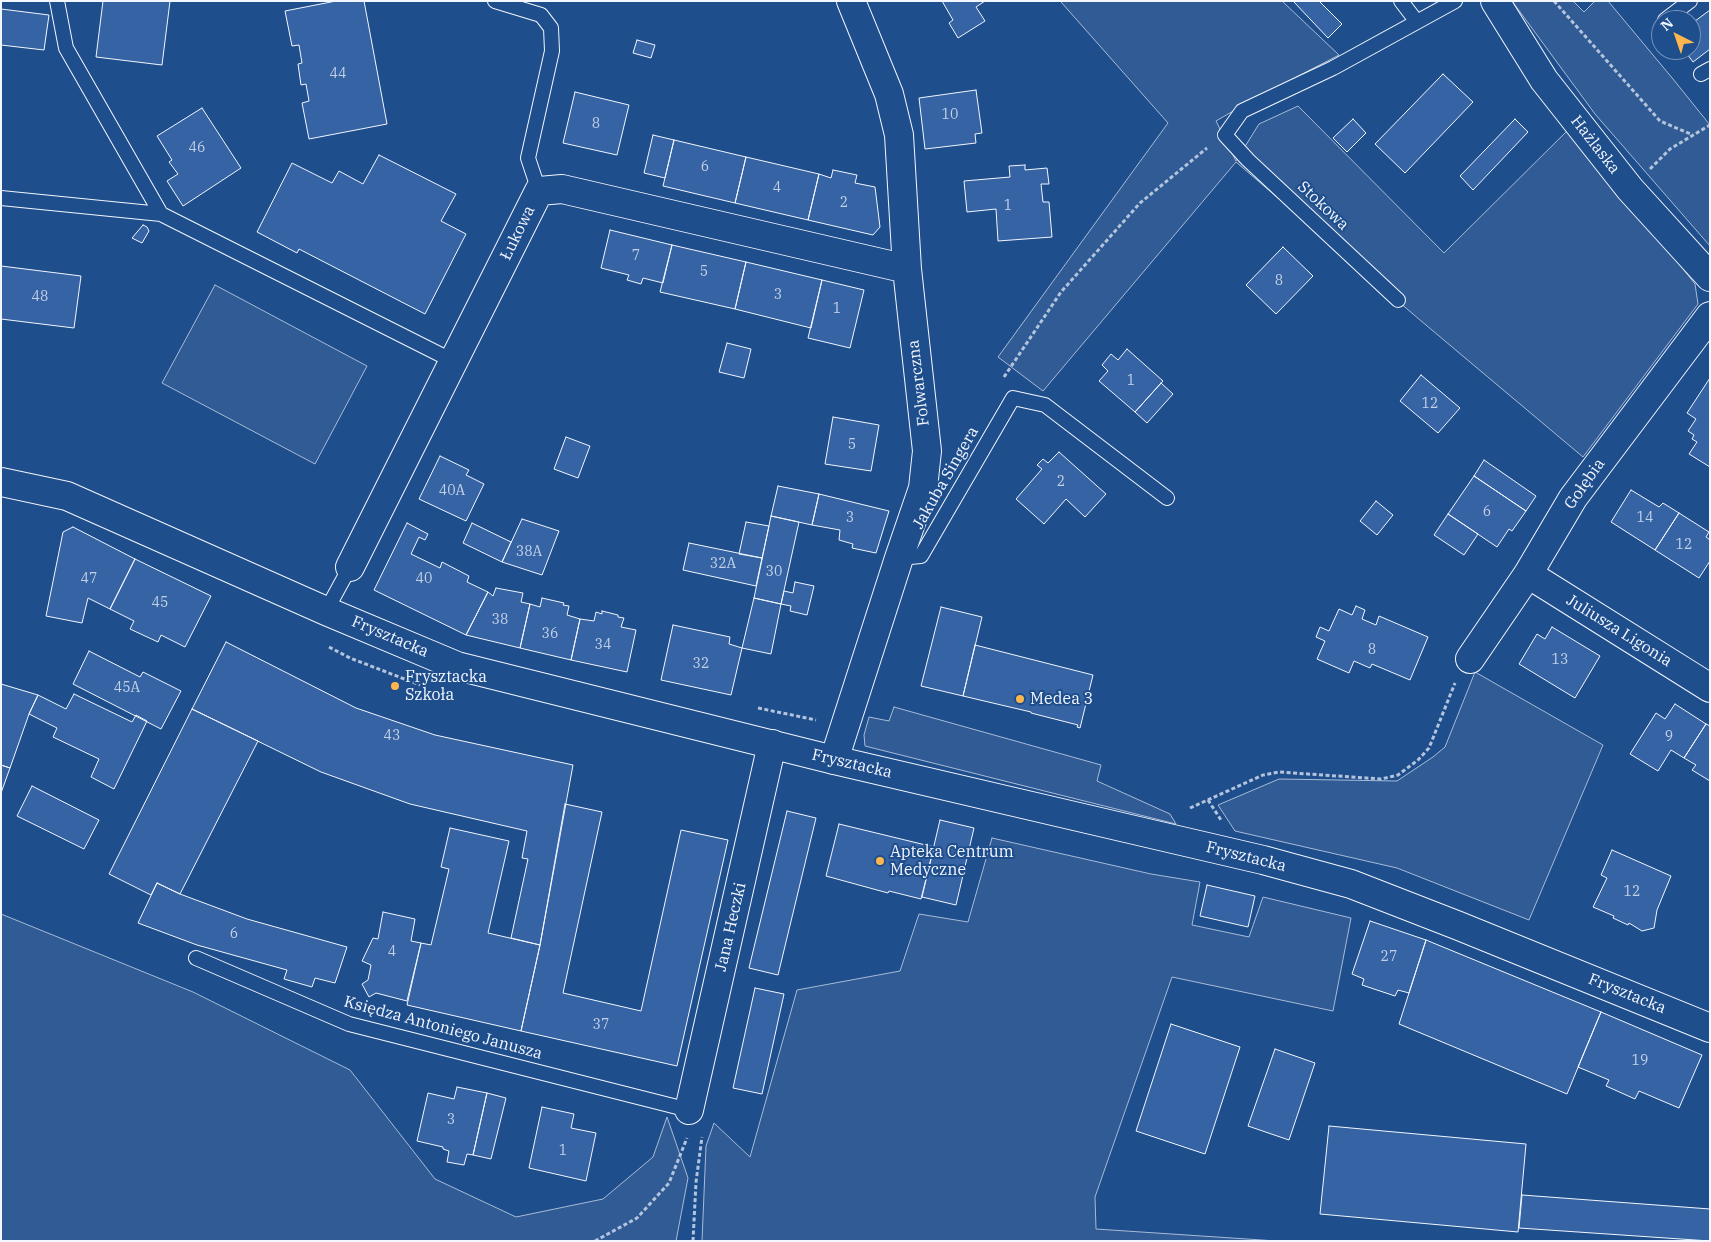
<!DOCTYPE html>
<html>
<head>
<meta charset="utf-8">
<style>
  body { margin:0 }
  #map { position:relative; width:1711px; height:1242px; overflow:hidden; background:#1f4e8c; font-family:"IBM Plex Serif",serif }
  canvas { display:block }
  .frame { position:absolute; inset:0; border:2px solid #f2f6ff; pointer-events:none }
  .north { position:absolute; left:1651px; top:10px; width:50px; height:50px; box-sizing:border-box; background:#1f4e8c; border:1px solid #7391ba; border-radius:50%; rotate:319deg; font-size:14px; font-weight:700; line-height:20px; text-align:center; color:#f2f6ff }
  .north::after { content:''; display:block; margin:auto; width:18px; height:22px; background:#ffb74d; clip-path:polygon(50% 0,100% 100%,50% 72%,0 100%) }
</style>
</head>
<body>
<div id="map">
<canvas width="1711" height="1242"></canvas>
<div class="frame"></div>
<div class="north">N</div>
</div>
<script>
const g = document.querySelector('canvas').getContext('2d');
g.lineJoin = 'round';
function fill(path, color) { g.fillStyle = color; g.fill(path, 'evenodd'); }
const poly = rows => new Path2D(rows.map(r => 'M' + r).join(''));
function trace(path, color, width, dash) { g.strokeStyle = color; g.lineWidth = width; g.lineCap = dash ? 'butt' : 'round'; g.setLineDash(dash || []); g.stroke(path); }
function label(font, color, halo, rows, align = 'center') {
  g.font = font + ' "IBM Plex Serif",serif'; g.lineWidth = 4; g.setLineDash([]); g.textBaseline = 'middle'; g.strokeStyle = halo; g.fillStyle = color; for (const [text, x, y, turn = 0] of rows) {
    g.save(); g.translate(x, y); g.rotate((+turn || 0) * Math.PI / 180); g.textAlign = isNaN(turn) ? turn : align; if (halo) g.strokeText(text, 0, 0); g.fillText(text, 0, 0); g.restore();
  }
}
const built = poly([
  [1063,1,1282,1,1339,55,1254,99,1216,121,1236,161,1259,124,1298,106,1444,253,1569,129,1605,171,1695,284,1698,304,1583,457,1420,320,1236,162,1043,391,998,357,1168,123,1061,2,1063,1],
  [1512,1,1573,1,1584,12,1595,1,1608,1,1673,79,1710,125,1710,246,1595,114,1512,1],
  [215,285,367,366,315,464,162,383,215,285],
  [1475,672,1603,745,1529,920,1397,868,1235,831,1218,805,1279,779,1397,781,1433,757,1445,747,1475,672],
  [894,707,1101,765,1097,781,1170,814,1176,824,865,746,864,735,869,717,889,721,894,707],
  [992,838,1151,874,1200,882,1192,925,1249,937,1263,897,1351,918,1333,1011,1172,977,1095,1197,1096,1229,1277,1241,702,1241,706,1146,714,1123,750,1157,797,990,900,971,919,914,968,922,992,838],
  [1,914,193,992,350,1070,435,1179,516,1217,603,1199,653,1157,667,1117,688,1178,676,1241,1,1241,1,914]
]);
const building = poly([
  [103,1,170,1,162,65,96,57,103,1],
  [336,1,364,1,387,124,309,139,302,103,309,101,306,84,301,85,298,64,302,63,299,45,292,46,285,11,336,1],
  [942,1,985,1,976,7,985,21,958,38,949,23,953,20,942,1],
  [1293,1,1319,1,1342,24,1328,38,1293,1],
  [1,9,49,15,44,50,1,45,1,9],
  [1710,10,1710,49,1693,62,1684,50,1691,50,1691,24,1710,10],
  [637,40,655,45,651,58,633,53,637,40],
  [1443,74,1473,102,1405,173,1375,144,1443,74],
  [976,90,982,133,975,134,976,143,925,149,919,98,976,90],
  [575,92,629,105,617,155,563,143,575,92],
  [202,108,241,168,183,206,167,181,178,174,169,162,172,160,157,136,202,108],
  [1353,119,1366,133,1347,152,1333,138,1353,119],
  [1515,119,1528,132,1473,190,1460,176,1515,119],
  [653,135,674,140,665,178,644,173,653,135],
  [674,140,746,157,735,203,663,186,674,140],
  [379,155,456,194,441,221,466,234,425,314,299,249,297,253,257,232,292,163,332,183,339,171,363,184,379,155],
  [746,157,819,174,808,220,735,203,746,157],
  [1025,165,1025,170,1047,168,1049,184,1041,184,1043,202,1049,202,1052,237,998,241,996,209,967,212,964,181,1010,177,1009,166,1025,165],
  [833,170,857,175,855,183,875,187,880,227,873,235,808,220,819,174,831,178,833,170],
  [143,225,147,227,149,231,142,243,132,238,143,225],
  [610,230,672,245,663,283,643,278,641,284,627,280,629,275,601,268,610,230],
  [672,245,746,262,735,309,660,292,672,245],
  [1283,247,1313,276,1276,314,1246,285,1283,247],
  [746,262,822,280,811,328,735,309,746,262],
  [1,266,81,276,74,328,1,319,1,266],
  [822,280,864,290,850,348,808,338,822,280],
  [727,343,751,349,744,378,719,372,727,343],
  [1127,349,1163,381,1135,412,1099,381,1108,371,1102,365,1111,354,1118,360,1127,349],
  [1421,375,1460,408,1438,433,1400,401,1421,375],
  [1710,378,1710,467,1689,454,1697,442,1692,439,1694,435,1688,431,1696,419,1687,413,1710,378],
  [1161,383,1173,394,1147,423,1135,412,1161,383],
  [833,417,879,425,871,471,825,464,833,417],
  [566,437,590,446,578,478,554,469,566,437],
  [1059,452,1106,494,1085,517,1066,499,1044,524,1016,499,1042,469,1037,465,1043,459,1048,463,1059,452],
  [440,456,469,470,466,475,484,484,466,521,419,499,440,456],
  [1484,460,1536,496,1526,511,1474,476,1484,460],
  [1474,476,1526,511,1512,531,1509,529,1497,547,1448,514,1474,476],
  [778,486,819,494,812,525,771,516,778,486],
  [1631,490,1659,507,1663,503,1679,513,1655,550,1611,522,1631,490],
  [819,494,889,511,876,553,852,548,853,544,839,540,840,530,812,525,819,494],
  [1376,501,1393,515,1377,535,1360,521,1376,501],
  [1679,513,1709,532,1706,537,1710,540,1710,561,1699,578,1655,550,1679,513],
  [1448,514,1478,534,1464,555,1434,535,1448,514],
  [771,516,799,522,781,604,754,598,771,516],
  [522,519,559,531,542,575,502,562,522,519],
  [746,522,769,526,762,558,739,554,746,522],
  [407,523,428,534,425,540,419,537,411,554,440,568,442,562,469,576,467,582,488,592,466,635,374,590,407,523],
  [472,523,511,542,502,562,463,543,472,523],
  [73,527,135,559,110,609,88,598,82,623,46,616,63,532,73,527],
  [689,543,762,558,756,586,683,570,689,543],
  [135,559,211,596,185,647,161,635,158,642,130,629,134,621,110,609,135,559],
  [795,582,814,586,807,615,790,611,791,606,781,604,784,591,793,593,795,582],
  [496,588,523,593,521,602,530,604,520,648,466,635,488,592,493,596,496,588],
  [542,598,564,603,563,605,569,606,567,615,580,619,571,660,520,648,530,604,540,607,542,598],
  [754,598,781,604,771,654,742,648,754,598],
  [1356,606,1365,610,1362,619,1376,625,1379,616,1428,637,1410,680,1372,664,1370,668,1354,661,1349,673,1317,659,1325,641,1316,637,1320,627,1329,631,1339,609,1352,615,1356,606],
  [941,607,982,617,963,696,921,686,941,607],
  [602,611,618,615,618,617,624,618,621,627,636,630,627,672,571,660,580,619,594,621,596,612,602,614,602,611],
  [673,625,730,637,729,644,742,648,731,695,661,680,673,625],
  [1552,627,1600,656,1575,698,1519,664,1537,634,1545,639,1552,627],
  [226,642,356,708,435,735,573,765,540,945,511,938,528,859,522,858,527,831,410,804,321,772,192,709,226,642],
  [975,645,1093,675,1080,728,1077,727,1078,725,1031,713,1031,712,963,696,975,645],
  [89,651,140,677,143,672,181,691,161,729,73,684,89,651],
  [1,684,38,695,29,714,10,768,1,765,1,684],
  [74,694,132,722,136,715,147,721,114,789,91,777,99,759,53,737,57,728,29,714,38,695,66,709,74,694],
  [1675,704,1706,724,1684,758,1671,750,1658,771,1630,754,1656,713,1665,719,1675,704],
  [192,709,258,741,180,894,157,883,151,895,109,874,192,709],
  [1706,724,1710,726,1710,781,1692,770,1696,765,1684,758,1706,724],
  [1,765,10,768,1,793,1,765],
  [32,786,99,820,84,849,17,816,32,786],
  [565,804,602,812,563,993,641,1011,681,830,728,840,677,1066,521,1031,540,945,565,804],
  [787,811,816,818,778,975,749,968,787,811],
  [940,820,974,828,956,905,922,897,940,820],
  [839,824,934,847,921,899,889,891,888,893,826,876,839,824],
  [450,828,509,841,488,933,540,945,521,1031,407,1005,421,943,431,945,449,869,441,867,450,828],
  [1612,850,1671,876,1657,910,1654,928,1642,931,1629,923,1628,925,1613,918,1614,916,1593,907,1607,878,1601,875,1612,850],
  [157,883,180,894,247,919,347,947,335,983,315,978,312,987,284,979,287,970,197,945,138,923,157,883],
  [1207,885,1255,896,1248,927,1200,916,1207,885],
  [383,912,415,919,411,941,421,943,407,1001,376,993,369,997,362,984,368,980,371,965,362,961,373,938,378,939,383,912],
  [1370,921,1426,940,1409,993,1398,990,1395,996,1362,985,1364,979,1352,974,1370,921],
  [1426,940,1601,1012,1567,1094,1399,1024,1426,940],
  [755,988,784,994,762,1094,733,1088,755,988],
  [1601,1012,1702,1055,1679,1108,1639,1091,1635,1099,1606,1086,1609,1080,1578,1067,1601,1012],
  [1171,1024,1240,1047,1205,1154,1136,1131,1171,1024],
  [1275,1049,1315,1063,1289,1140,1248,1126,1275,1049],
  [457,1087,487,1093,473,1155,467,1154,464,1165,447,1162,449,1151,443,1149,443,1147,417,1141,428,1093,454,1099,457,1087],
  [487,1093,506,1098,491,1159,473,1155,487,1093],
  [542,1107,574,1114,571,1128,596,1133,586,1181,529,1168,542,1107],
  [1329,1126,1526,1144,1518,1232,1320,1214,1329,1126],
  [1522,1195,1710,1209,1710,1241,1519,1228,1522,1195]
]);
const path = poly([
  [1554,1,1660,121,1693,135],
  [1650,169,1670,149,1710,125],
  [1004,377,1061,292,1140,203,1207,148],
  [329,647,350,658,420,685],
  [758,708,816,720],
  [1208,800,1221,820],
  [1190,808,1263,775,1279,772,1381,779,1398,775,1418,760,1429,748,1455,683],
  [595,1241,637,1218,669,1183,687,1138],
  [693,1241,696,1182,702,1137]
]);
const service = poly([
  [57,1,66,48,161,214],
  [495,1,541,15,551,28,552,51,528,158,539,191],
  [1401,1,1417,22],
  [1665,20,1690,1],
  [1701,74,1710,69],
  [1,198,161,214,455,362],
  [1398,300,1248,160,1225,135,1242,111,1333,68,1455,1],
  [899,558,921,556,1013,398,1045,405,1167,498],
  [326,611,350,567],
  [196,958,349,1024,689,1110]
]);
const minor = poly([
  [350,567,539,191,562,189,907,269],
  [1528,574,1710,688],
  [1470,659,1528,574,1573,498,1710,316],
  [834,760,899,558,923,488,927,451,907,269,899,135,889,94,851,1],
  [689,1110,772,744]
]);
const tertiary = poly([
  [1495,1,1544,80,1630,189,1710,277],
  [1,482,67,496,326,611,457,666,834,760,1263,860,1351,884,1459,926,1710,1028]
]);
const markers = [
  [395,686,5,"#ffb74d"],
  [1020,699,5,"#ffb74d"],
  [880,861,5,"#ffb74d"]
];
const numberNames = [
  ["44",338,74],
  ["10",950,115],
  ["8",596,124],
  ["46",197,148],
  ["6",705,167],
  ["4",777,188],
  ["2",844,203],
  ["1",1008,206],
  ["7",636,256],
  ["5",704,272],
  ["8",1279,281],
  ["3",778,295],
  ["48",40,297],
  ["1",837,309],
  ["1",1131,381],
  ["12",1430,404],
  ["5",852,445],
  ["2",1061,482],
  ["40A",452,491],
  ["6",1487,512],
  ["3",850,518],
  ["14",1645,518],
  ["12",1684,545],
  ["38A",529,552],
  ["32A",723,564],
  ["30",774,572],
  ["47",89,579],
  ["40",424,579],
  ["45",160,603],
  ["38",500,620],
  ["36",550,634],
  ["34",603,645],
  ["8",1372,650],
  ["13",1560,660],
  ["32",701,664],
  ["45A",127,688],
  ["43",392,736],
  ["9",1669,737],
  ["12",1632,892],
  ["6",234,934],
  ["4",392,952],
  ["27",1389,957],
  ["37",601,1025],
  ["19",1640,1061],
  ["3",451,1120],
  ["1",563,1151]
];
const streetNames = [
  ["Hażlaska",1595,145,52],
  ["Stokowa",1323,206,43],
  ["Łukowa",518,233,-64],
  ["Folwarczna",919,383,-97],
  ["Jakuba Singera",946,478,-60],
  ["Gołębia",1585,484,-55],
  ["Juliusza Ligonia",1619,631,32],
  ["Frysztacka",390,637,23],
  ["Frysztacka",852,764,13],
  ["Frysztacka",1246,857,14],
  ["Jana Heczki",731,927,-77],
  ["Frysztacka",1627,994,22],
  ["Księdza Antoniego Janusza",443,1028,15]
];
const poiNames = [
  ["Frysztacka",405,677],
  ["Szkoła",405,695],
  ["Medea 3",1030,699],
  ["Apteka Centrum",890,852],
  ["Medyczne",890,870]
];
fill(built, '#305b95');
trace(built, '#a8bbd7', 1);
fill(building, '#3563a3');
trace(building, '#f2f6ff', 1);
trace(service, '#f2f6ff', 16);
trace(minor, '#f2f6ff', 30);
trace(tertiary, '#f2f6ff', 30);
trace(path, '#b3c4dc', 3, [4, 2.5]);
trace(service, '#1f4e8c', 14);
trace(minor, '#1f4e8c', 28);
trace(tertiary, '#1f4e8c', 28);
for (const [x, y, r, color] of markers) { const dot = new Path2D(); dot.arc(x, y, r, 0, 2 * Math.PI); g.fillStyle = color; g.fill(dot); trace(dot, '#1f4e8c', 2); }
label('14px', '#c3d1e8', null, numberNames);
label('16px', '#f2f6ff', '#1f4e8c', streetNames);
label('16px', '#f2f6ff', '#1f4e8c', poiNames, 'left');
</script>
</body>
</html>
